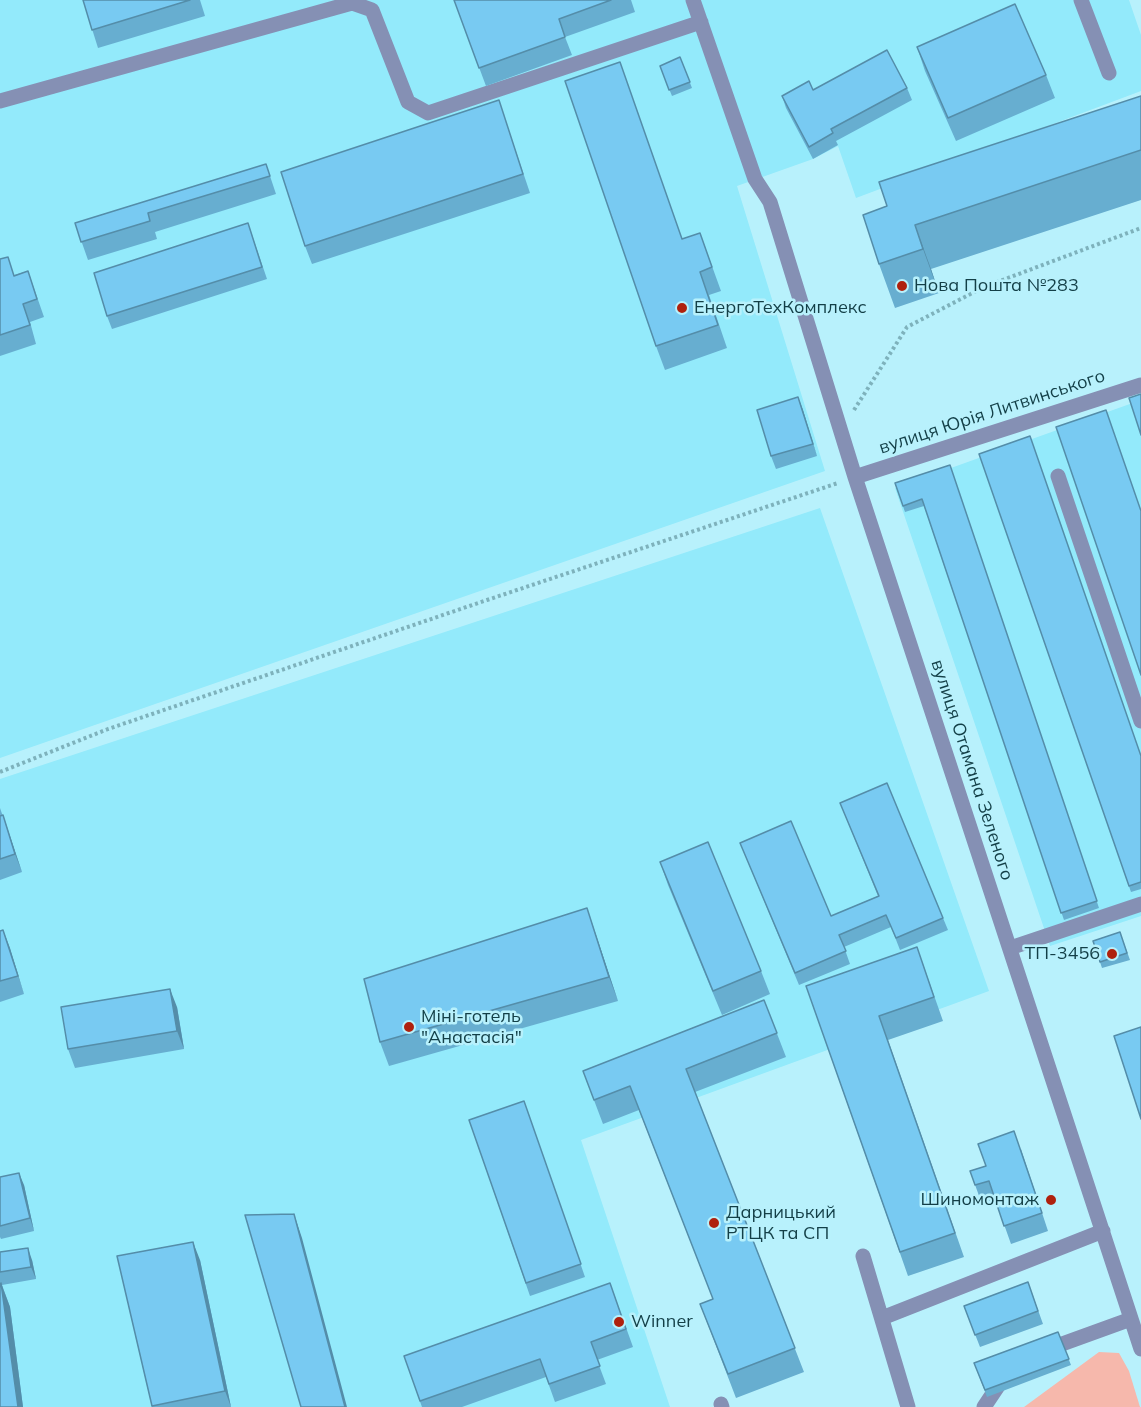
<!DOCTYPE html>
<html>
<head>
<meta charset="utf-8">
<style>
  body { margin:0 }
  canvas { display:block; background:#b8f1fc }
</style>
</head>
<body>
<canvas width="1141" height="1407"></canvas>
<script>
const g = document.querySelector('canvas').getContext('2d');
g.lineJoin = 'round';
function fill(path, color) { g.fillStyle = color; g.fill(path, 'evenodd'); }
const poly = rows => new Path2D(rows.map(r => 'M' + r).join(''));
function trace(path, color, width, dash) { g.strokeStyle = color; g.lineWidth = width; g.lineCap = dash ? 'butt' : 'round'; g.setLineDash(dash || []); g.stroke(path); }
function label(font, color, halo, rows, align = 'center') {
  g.font = font + ' Mulish,sans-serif'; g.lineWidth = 5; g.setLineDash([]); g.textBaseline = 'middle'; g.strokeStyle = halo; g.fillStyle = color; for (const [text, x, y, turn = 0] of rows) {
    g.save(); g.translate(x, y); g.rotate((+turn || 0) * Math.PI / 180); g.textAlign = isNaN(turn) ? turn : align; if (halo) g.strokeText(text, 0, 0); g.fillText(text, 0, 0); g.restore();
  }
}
const built = poly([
  [0,0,1129,0,1141,35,1141,91,856,198,838,146,813,159,737,186,825,471,0,758],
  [1141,400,1141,916,1050,946,895,488],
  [820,508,989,991,581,1140,670,1407,0,1407,0,779]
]);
const green = poly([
  [1099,1352,1119,1353,1129,1371,1140,1407,1024,1407]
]);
const path = poly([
  [854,410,907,327,984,287,1141,228],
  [0,772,108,729,487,600,838,483]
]);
const minor = poly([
  [693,0,755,179,770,202,855,477,1141,1349],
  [1081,0,1109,73],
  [0,101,352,3,372,10,408,102,428,113,701,22],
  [1058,476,1141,721],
  [855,477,1141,385],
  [1010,948,1141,904],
  [863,1256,908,1407],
  [882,1318,1103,1231],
  [1044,1353,1062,1344,1131,1319],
  [721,1404,722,1407],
  [984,1407,1002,1380]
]);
const wall = poly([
  [83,0,200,0,205,16,98,48],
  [454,0,631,0,635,12,565,37,572,55,486,86],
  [917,47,1046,75,1055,98,956,141,925,71],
  [680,57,692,88,672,96,660,66],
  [907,88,912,100,836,141,838,145,813,159,786,108,782,96,813,90],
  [1141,96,1141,200,931,269,939,293,895,308,879,264,887,206],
  [505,119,530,193,312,264,305,246],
  [266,164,276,194,155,232,157,239,88,260,75,223],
  [248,223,267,279,112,329,107,316],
  [700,233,721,291,709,295,727,348,665,370,656,346,682,239],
  [0,259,14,275,28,271,44,317,30,322,36,344,0,356],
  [798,397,817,456,776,469,771,456],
  [979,454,1141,756,1141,889,1131,892],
  [950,465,1099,908,1064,920,924,506,905,512,895,483],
  [840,803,943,918,948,930,900,950,891,927,844,947,850,964,799,985,740,843,831,916,878,896],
  [0,808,22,872,0,880],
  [660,862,761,971,770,994,722,1015,668,885],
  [3,930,24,994,0,1002,0,931],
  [595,932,618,1001,389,1066,380,1042],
  [1120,932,1130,960,1102,968,1093,941],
  [917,947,943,1021,888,1040,964,1257,908,1276,806,986],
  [764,1000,786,1057,695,1092,804,1372,736,1398,700,1304,713,1299,639,1110,603,1124,583,1071],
  [177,1007,184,1049,75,1068,68,1049],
  [524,1101,585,1277,530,1296,469,1120],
  [1021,1149,1048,1231,1011,1244,995,1199,982,1204,970,1171,986,1166],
  [0,1177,24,1185,34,1231,1,1239,0,1237],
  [0,1252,32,1260,36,1279,2,1285,10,1307,23,1407,0,1407],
  [117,1256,200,1260,231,1407,152,1407],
  [1028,1282,1043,1324,980,1347,964,1306],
  [610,1283,633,1347,597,1360,606,1384,555,1402,546,1377,462,1407,422,1407,404,1356],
  [1058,1332,1071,1365,987,1397,974,1363]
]);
const shadedWall = poly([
  [915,225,931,269,939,293,923,249],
  [798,397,803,410,817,456,813,444],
  [3,815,22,872,15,854],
  [587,908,618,1001,609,977],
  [3,930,10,948,24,994,18,976],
  [170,989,177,1007,184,1049,177,1031],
  [19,1173,24,1185,34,1231,30,1218],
  [294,1214,302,1238,347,1407,345,1407],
  [193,1242,200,1260,231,1407,225,1391],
  [28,1248,32,1260,36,1279,31,1267],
  [1,1283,10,1307,23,1407,18,1407]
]);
const building = poly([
  [83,0,190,0,92,30,83,0],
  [454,0,611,0,559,19,565,37,479,68,454,0],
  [1015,4,1046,75,948,118,917,47,1015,4],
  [887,50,907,88,831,129,833,133,809,147,782,96,809,81,813,90,887,50],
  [680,57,690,82,669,90,660,66,680,57],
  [620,62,682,239,700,233,712,267,700,272,718,325,656,346,565,81,620,62],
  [1141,96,1141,150,915,225,923,249,879,264,863,215,887,206,879,182,1141,96],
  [499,100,523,174,305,246,281,172,499,100],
  [266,164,270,176,148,213,150,221,81,242,75,223,266,164],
  [248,223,262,267,107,316,94,273,248,223],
  [8,257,14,276,28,271,37,299,23,304,30,325,0,335,0,259,8,257],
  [1141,394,1141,435,1129,398,1141,394],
  [798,397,813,444,771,456,757,410,798,397],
  [1106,410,1141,511,1141,675,1056,427,1106,410],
  [1030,436,1141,756,1141,882,1129,886,979,454,1030,436],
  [950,465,1097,901,1061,913,922,499,903,506,895,483,950,465],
  [887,783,943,918,896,938,886,915,839,935,846,951,795,973,740,843,791,821,831,916,879,896,840,803,887,783],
  [3,815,15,854,0,859,0,816,3,815],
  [708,842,761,971,713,991,660,862,708,842],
  [587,908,609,977,380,1042,364,979,587,908],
  [3,930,18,976,0,981,0,931,3,930],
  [1120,932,1127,953,1100,962,1093,941,1120,932],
  [917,947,934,997,879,1016,955,1233,900,1252,806,986,917,947],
  [170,989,177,1031,68,1049,61,1007,170,989],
  [764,1000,777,1033,686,1069,795,1348,728,1374,700,1304,713,1299,630,1086,594,1100,583,1071,764,1000],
  [1141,1027,1141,1119,1114,1036,1141,1027],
  [524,1101,581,1264,526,1283,469,1120,524,1101],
  [1014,1131,1042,1213,1004,1226,989,1181,975,1185,970,1171,986,1166,978,1144,1014,1131],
  [19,1173,30,1218,0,1226,0,1177,19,1173],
  [294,1214,345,1407,301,1407,245,1215,294,1214],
  [193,1242,225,1391,152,1406,117,1256,193,1242],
  [28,1248,31,1267,0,1272,0,1252,28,1248],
  [1028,1282,1038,1311,975,1335,964,1306,1028,1282],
  [1,1283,18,1407,0,1407,0,1284,1,1283],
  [610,1283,626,1329,591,1342,600,1366,549,1384,540,1359,420,1401,404,1356,610,1283],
  [1058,1332,1069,1359,985,1390,974,1363,1058,1332]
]);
const markers = [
  [902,286,6,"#af210e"],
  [682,308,6,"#af210e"],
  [1112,954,6,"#af210e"],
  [409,1027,6,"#af210e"],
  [1051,1200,6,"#af210e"],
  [714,1223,6,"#af210e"],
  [619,1322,6,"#af210e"]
];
const poiNames = [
  ["Нова Пошта №283",914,286],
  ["ЕнергоТехКомплекс",694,308],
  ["ТП-3456",1100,954,"right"],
  ["Міні-готель",421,1017],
  ["\"Анастасія\"",421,1038],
  ["Шиномонтаж",1039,1200,"right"],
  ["Дарницький",726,1213],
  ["РТЦК та СП",726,1234],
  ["Winner",631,1322]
];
const streetNames = [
  ["вулиця Юрія Литвинського",992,412,-18],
  ["вулиця Отамана Зеленого",972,770,72]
];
fill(built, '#93eafb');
fill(green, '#f6b8ac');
trace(path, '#7eb2bc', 4, [3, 3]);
trace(minor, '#8590b4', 15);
fill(wall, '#67aed0');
fill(shadedWall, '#548da9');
fill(building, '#78caf2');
trace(building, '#548da9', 1.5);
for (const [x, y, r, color] of markers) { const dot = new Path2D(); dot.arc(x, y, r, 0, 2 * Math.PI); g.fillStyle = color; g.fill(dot); trace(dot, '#b8f1fc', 2); }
label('18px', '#133f47', '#b8f1fc', poiNames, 'left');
label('18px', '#133f47', '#b8f1fc', streetNames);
</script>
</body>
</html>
